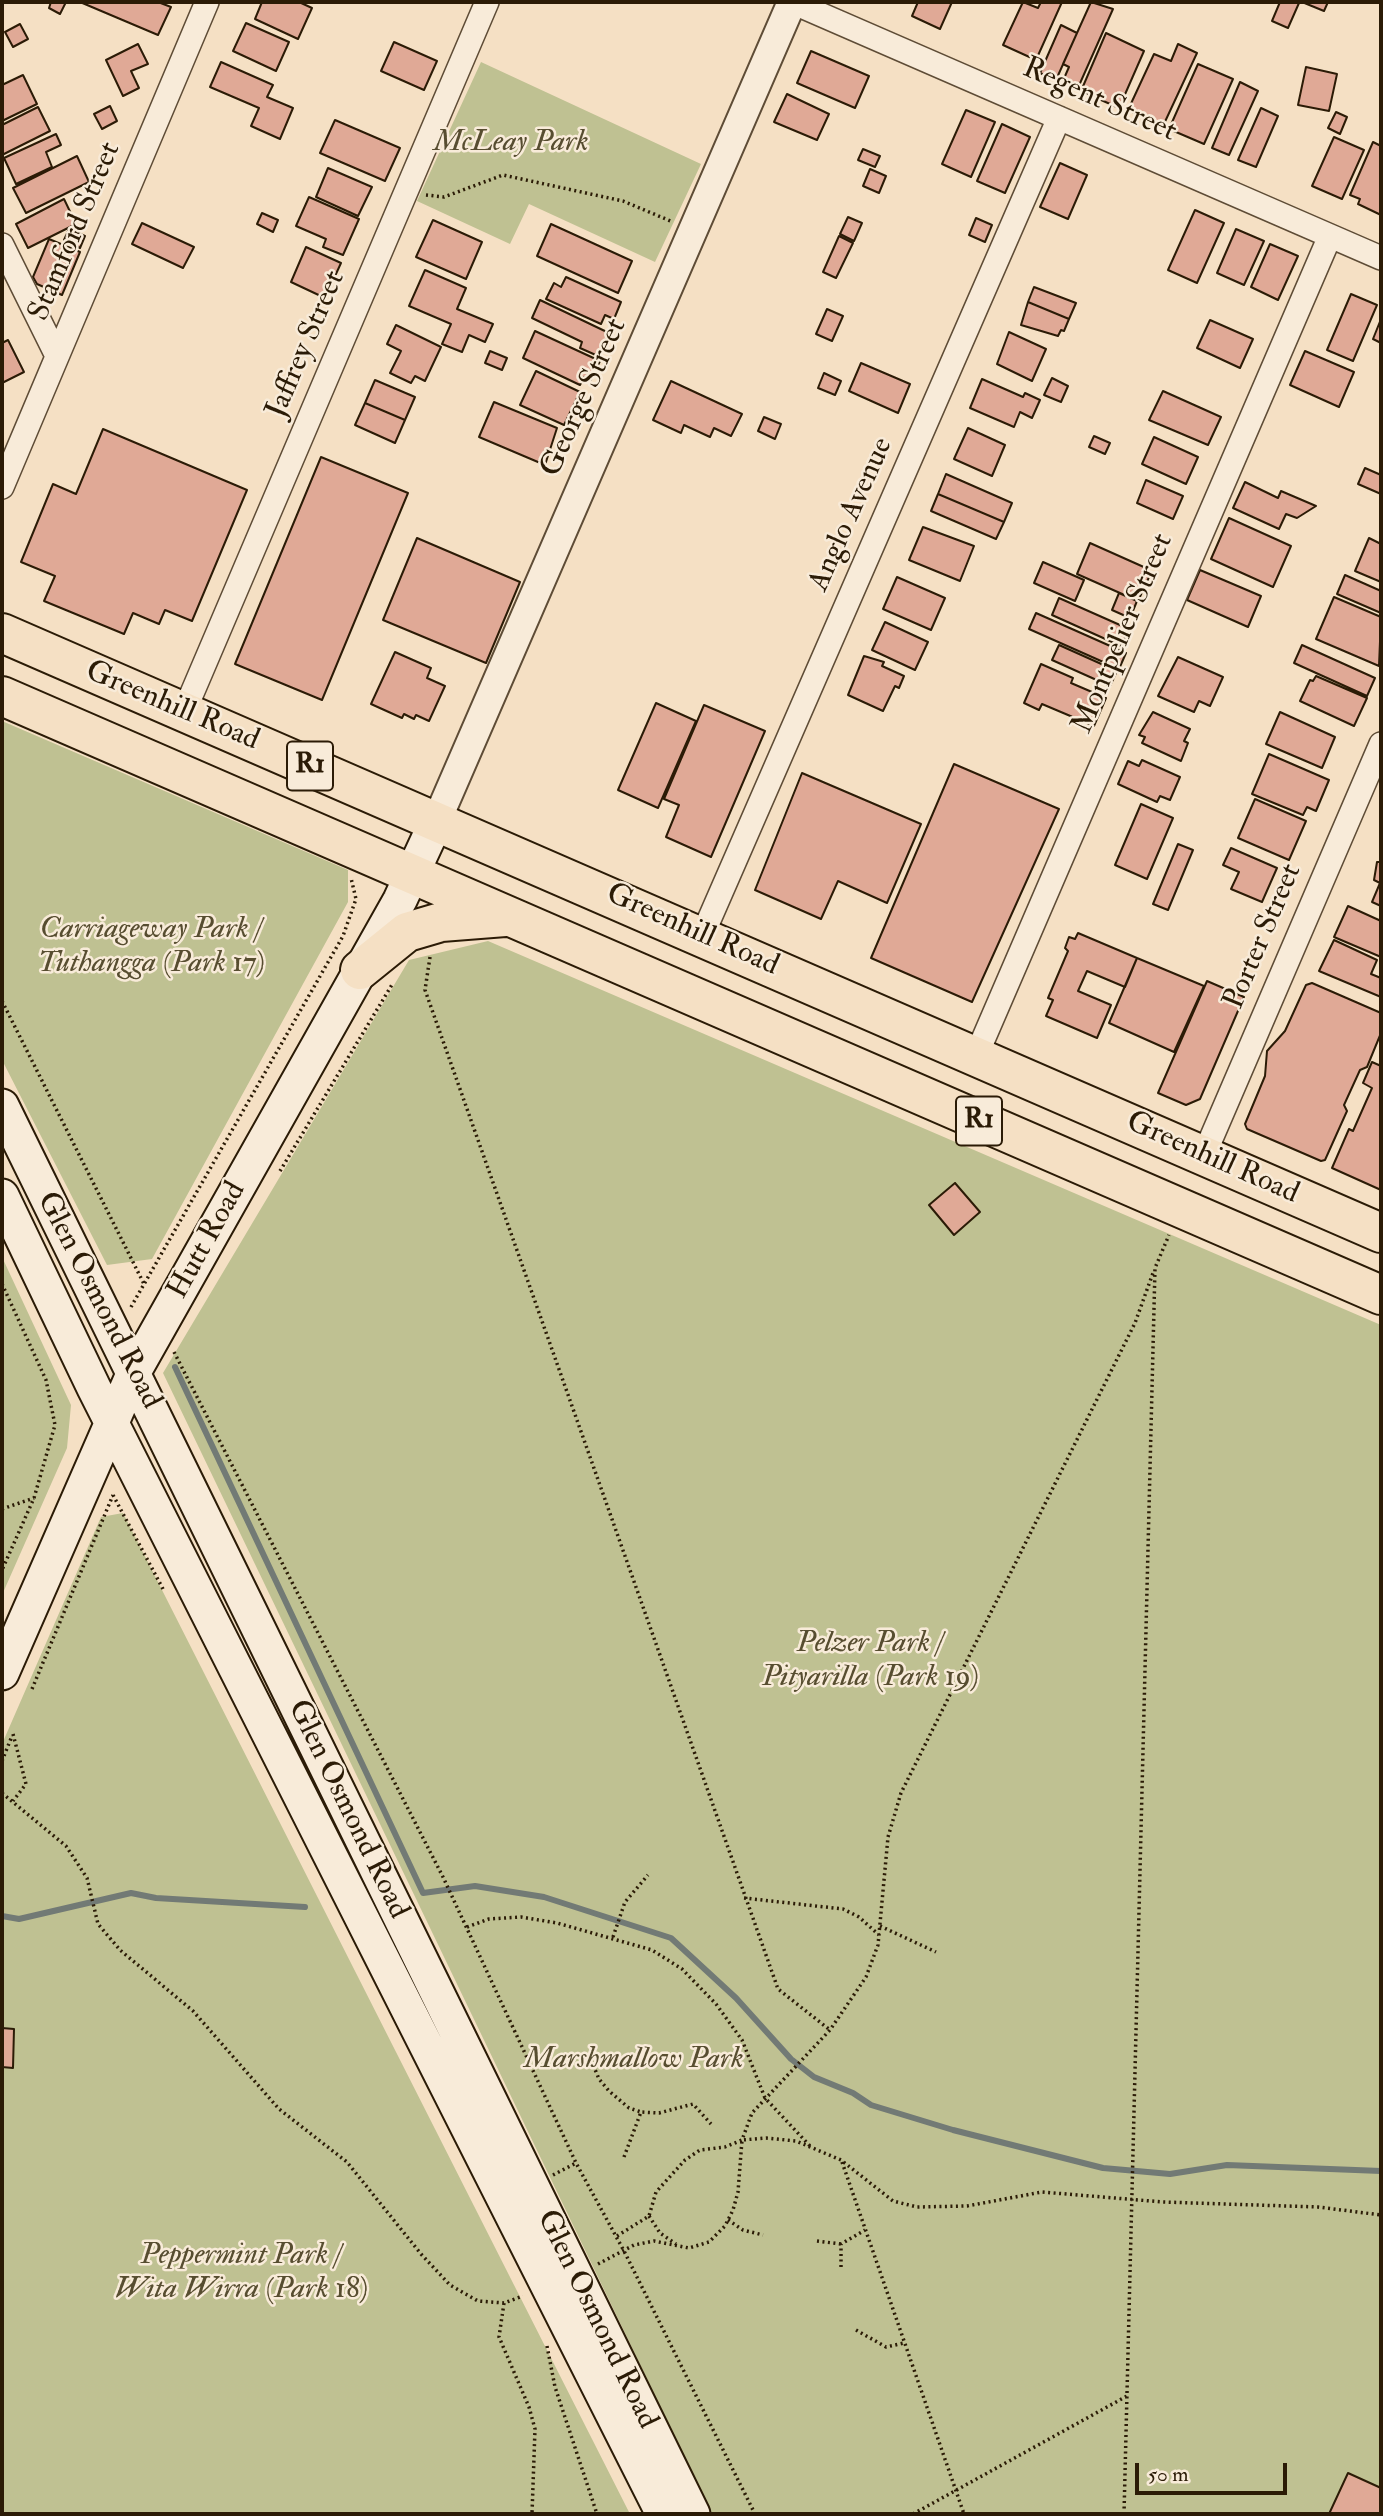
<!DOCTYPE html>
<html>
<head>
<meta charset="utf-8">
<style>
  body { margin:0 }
  #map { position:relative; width:1383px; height:2516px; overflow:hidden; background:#f5e0c4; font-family:"IM FELL Double Pica",serif }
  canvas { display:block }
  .frame { position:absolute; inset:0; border:4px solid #2b1b06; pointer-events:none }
  .scale { position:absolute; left:1135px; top:2463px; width:152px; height:32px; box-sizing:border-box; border:4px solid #2b1b06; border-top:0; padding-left:9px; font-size:21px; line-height:24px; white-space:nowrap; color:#2b1b06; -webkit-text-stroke:5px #f8ebd9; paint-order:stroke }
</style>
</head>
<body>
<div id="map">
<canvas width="1383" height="2516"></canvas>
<div class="frame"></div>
<div class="scale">50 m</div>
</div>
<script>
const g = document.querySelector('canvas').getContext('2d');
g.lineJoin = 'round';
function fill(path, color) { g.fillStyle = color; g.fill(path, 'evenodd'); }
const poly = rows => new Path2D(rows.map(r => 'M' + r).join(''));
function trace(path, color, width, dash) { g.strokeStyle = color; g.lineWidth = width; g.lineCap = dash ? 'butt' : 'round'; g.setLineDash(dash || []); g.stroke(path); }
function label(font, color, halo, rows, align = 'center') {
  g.font = font + ' "IM FELL Double Pica",serif'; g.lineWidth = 5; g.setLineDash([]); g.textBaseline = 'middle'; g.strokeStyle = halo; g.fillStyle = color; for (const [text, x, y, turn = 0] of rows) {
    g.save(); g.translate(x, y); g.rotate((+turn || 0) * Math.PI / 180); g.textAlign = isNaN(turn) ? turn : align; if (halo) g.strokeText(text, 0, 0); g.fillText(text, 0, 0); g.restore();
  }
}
const green = poly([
  [481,62,701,164,655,262,529,204,510,244,417,201],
  [2,721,348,870,348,902,152,1259,107,1265,2,1060],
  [488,941,1381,1325,1381,2514,712,2514,163,1373,409,960],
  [2,1257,71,1405,67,1448,2,1595],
  [123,1513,630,2514,2,2514,2,1744,101,1517]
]);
const stream = poly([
  [175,1367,423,1893,475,1886,544,1897,671,1938,736,1998,791,2059,814,2077,853,2093,871,2105,953,2130,1103,2168,1170,2174,1227,2165,1381,2171],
  [2,1916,19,1919,131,1893,156,1898,305,1907]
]);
const building = poly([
  [51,2,66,2,60,14,49,8,51,2],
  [80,2,158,2,171,7,158,35,80,2],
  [262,2,299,2,312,8,298,39,255,19,262,2],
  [918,2,952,2,940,29,912,16,918,2],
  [1023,2,1038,8,1041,2,1062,2,1036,60,1003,45,1023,2],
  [1091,2,1113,9,1077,90,1062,83,1069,67,1063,64,1091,2],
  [1280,2,1299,3,1288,28,1272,21,1280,2],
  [1302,2,1328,2,1324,11,1302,2],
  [246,23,289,42,276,71,233,51,246,23],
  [20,24,28,39,13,47,5,32,20,24],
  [1061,25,1077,33,1056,80,1040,73,1061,25],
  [1106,33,1144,51,1119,108,1081,91,1106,33],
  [394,42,437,61,424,90,381,71,394,42],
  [138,44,148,64,131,71,139,88,123,96,106,60,138,44],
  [1178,44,1197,53,1163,126,1128,110,1154,54,1171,61,1178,44],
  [811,51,869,76,855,108,797,83,811,51],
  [221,62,273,85,267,97,293,108,280,139,251,126,259,108,210,87,221,62],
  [1198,64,1233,79,1204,144,1169,129,1198,64],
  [1306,67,1337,74,1329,111,1298,105,1306,67],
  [23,75,37,104,2,121,2,85,23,75],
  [1240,82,1258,91,1229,155,1212,148,1240,82],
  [787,94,829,114,817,140,774,122,787,94],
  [110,106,117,121,102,129,94,114,110,106],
  [38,107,50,131,2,155,2,125,38,107],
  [1261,108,1278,116,1256,167,1238,160,1261,108],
  [966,110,995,122,971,177,942,164,966,110],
  [1336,112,1347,117,1340,134,1328,128,1336,112],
  [335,120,400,148,385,181,320,153,335,120],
  [1002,124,1030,137,1005,193,977,181,1002,124],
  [56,134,61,145,46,152,52,167,16,184,4,158,56,134],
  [1334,137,1364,150,1342,199,1312,186,1334,137],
  [1373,142,1381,146,1381,215,1358,204,1360,199,1350,195,1373,142],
  [863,149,880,156,875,167,858,160,863,149],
  [77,156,89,182,26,213,13,188,77,156],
  [1060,163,1087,175,1068,219,1040,207,1060,163],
  [328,168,372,187,358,216,316,197,328,168],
  [870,169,886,176,879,193,863,186,870,169],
  [309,197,359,219,343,255,323,247,326,239,296,226,309,197],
  [64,199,76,224,28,248,16,224,64,199],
  [1195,210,1224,223,1197,283,1168,270,1195,210],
  [262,213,278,220,273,232,257,224,262,213],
  [848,217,862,223,854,241,840,234,848,217],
  [976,218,992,225,985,242,969,235,976,218],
  [433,220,482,242,466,279,416,257,433,220],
  [142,223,194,247,183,268,132,244,142,223],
  [551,224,632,261,618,293,537,256,551,224],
  [69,229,85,236,80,248,64,240,69,229],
  [1236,229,1264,241,1244,285,1217,273,1236,229],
  [839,236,853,243,836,278,823,272,839,236],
  [49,239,80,252,62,295,37,284,33,277,49,239],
  [1270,244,1298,256,1278,300,1251,287,1270,244],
  [306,247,341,263,325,298,291,282,306,247],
  [425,270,466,288,457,309,493,324,485,342,469,335,462,352,442,344,451,324,409,306,425,270],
  [566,277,621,302,614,319,605,315,601,324,546,299,554,283,561,287,566,277],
  [1034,287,1076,303,1069,319,1028,302,1034,287],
  [1351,294,1377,305,1353,361,1327,350,1351,294],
  [540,300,609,333,598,356,580,348,582,342,532,318,540,300],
  [1028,302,1069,319,1064,331,1061,330,1058,336,1021,325,1028,302],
  [827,309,843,316,832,341,816,334,827,309],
  [1381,319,1381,343,1373,339,1381,319],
  [1210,320,1253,339,1240,368,1197,348,1210,320],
  [396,325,441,347,425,381,415,376,411,383,390,373,401,351,387,344,396,325],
  [535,331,600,361,591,380,584,377,580,385,523,358,535,331],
  [1009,332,1046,349,1032,381,997,364,1009,332],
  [8,340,24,372,2,383,2,343,8,340],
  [490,351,507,358,502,370,485,363,490,351],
  [1305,351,1354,372,1339,407,1290,385,1305,351],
  [861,363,910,384,898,413,849,391,861,363],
  [536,371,580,392,564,425,520,405,536,371],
  [824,373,841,381,835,395,818,388,824,373],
  [1052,378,1068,386,1061,402,1044,395,1052,378],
  [982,379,1023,397,1025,393,1040,400,1032,418,1020,412,1014,427,970,408,982,379],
  [375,380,415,397,405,420,365,403,375,380],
  [671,381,742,414,731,436,714,428,710,437,684,425,681,433,653,420,671,381],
  [1163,391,1221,417,1208,445,1149,420,1163,391],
  [494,402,557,428,545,465,479,437,494,402],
  [365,403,405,420,395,443,355,425,365,403],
  [764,417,781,424,775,439,758,431,764,417],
  [968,428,1005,445,992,476,954,459,968,428],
  [103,429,247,490,192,621,165,610,159,624,133,613,124,634,44,601,55,576,21,562,53,484,76,494,103,429],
  [1094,436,1110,443,1105,454,1089,447,1094,436],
  [1154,437,1198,457,1186,484,1142,464,1154,437],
  [321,457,408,493,322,700,235,664,321,457],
  [1365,468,1381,475,1381,494,1358,484,1365,468],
  [946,474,1012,503,1004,522,938,494,946,474],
  [1146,480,1183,496,1173,519,1137,503,1146,480],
  [1245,482,1278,498,1281,491,1316,506,1297,518,1286,514,1279,529,1233,508,1245,482],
  [938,494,1004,522,996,539,931,511,938,494],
  [1229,518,1291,546,1273,587,1211,559,1229,518],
  [923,527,974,546,960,581,909,560,923,527],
  [417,538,520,582,486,663,383,620,417,538],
  [1369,538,1381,544,1381,582,1355,571,1369,538],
  [1090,543,1146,568,1144,572,1150,575,1138,601,1077,574,1090,543],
  [1043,562,1084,580,1075,601,1034,583,1043,562],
  [1200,570,1261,596,1248,627,1187,600,1200,570],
  [1345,575,1381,591,1381,613,1337,594,1345,575],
  [897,577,945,598,931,630,883,609,897,577],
  [1119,593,1137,601,1130,618,1112,610,1119,593],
  [1334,597,1381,617,1379,666,1316,639,1334,597],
  [1059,598,1129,629,1121,646,1052,615,1059,598],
  [1036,613,1126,653,1119,669,1029,629,1036,613],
  [885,622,928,642,915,670,872,650,885,622],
  [1059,645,1117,671,1110,686,1052,660,1059,645],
  [1302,645,1375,678,1367,696,1294,663,1302,645],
  [395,652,431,668,427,678,445,686,429,721,416,715,414,719,404,714,402,718,371,704,395,652],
  [864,656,884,662,882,666,904,676,899,688,895,686,883,711,848,695,864,656],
  [1178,657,1223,677,1210,706,1199,701,1194,712,1158,696,1178,657],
  [1041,664,1073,678,1071,683,1106,698,1094,726,1042,704,1039,710,1024,703,1041,664],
  [1316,676,1367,698,1354,726,1300,701,1310,680,1313,681,1316,676],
  [656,703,696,721,658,808,618,790,656,703],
  [704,705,765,731,711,857,666,837,679,805,664,799,704,705],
  [1153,712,1190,729,1184,741,1188,743,1181,761,1142,743,1145,737,1139,735,1153,712],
  [1280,712,1335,737,1322,768,1266,744,1280,712],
  [1269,754,1329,780,1316,811,1307,807,1303,815,1252,794,1269,754],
  [1142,760,1180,777,1170,800,1160,796,1157,802,1118,784,1128,761,1139,766,1142,760],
  [954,764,1059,809,972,1002,871,958,954,764],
  [802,773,921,824,887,903,838,881,821,919,755,890,802,773],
  [1255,799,1306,821,1289,860,1238,838,1255,799],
  [1141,804,1173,818,1147,879,1115,865,1141,804],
  [1178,844,1193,850,1168,910,1153,904,1178,844],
  [1231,848,1277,868,1262,902,1231,889,1239,872,1223,865,1231,848],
  [1377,862,1381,862,1381,906,1372,902,1380,883,1374,880,1377,862],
  [1348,906,1381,921,1381,957,1334,937,1348,906],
  [1078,933,1137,958,1125,987,1087,971,1078,991,1111,1005,1097,1038,1046,1016,1053,1000,1048,998,1068,951,1065,948,1069,937,1075,939,1078,933],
  [1334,940,1377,960,1371,974,1381,978,1381,997,1319,971,1334,940],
  [1137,958,1204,986,1174,1052,1109,1023,1137,958],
  [1207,981,1244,997,1200,1099,1186,1105,1158,1093,1207,981],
  [1312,983,1381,1013,1381,1033,1367,1067,1360,1070,1344,1105,1347,1111,1325,1160,1321,1161,1247,1129,1245,1124,1265,1076,1267,1051,1285,1031,1306,985,1312,983],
  [1372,1062,1381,1066,1381,1190,1332,1168,1349,1129,1353,1131,1372,1088,1363,1083,1372,1062],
  [955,1183,980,1212,954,1235,929,1205,955,1183],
  [2,2028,14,2029,13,2068,2,2067,2,2028],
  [1348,2473,1381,2488,1381,2514,1329,2514,1348,2473]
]);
const path = poly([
  [426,195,444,197,503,175,623,201,673,222],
  [430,957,425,990,778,1989,830,2030],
  [2,1001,144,1284],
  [280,1171,393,983],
  [2,1284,46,1380,55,1425,34,1498,2,1570],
  [131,1307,343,936,356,899,351,878],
  [174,1352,443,1877,576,2163,624,2251,755,2514],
  [113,1495,163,1589],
  [2,1509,34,1498],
  [32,1689,113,1495],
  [13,1734,26,1784,13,1801],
  [2,1761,12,1736],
  [2,1793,66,1846,87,1878,98,1924,120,1950,193,2011,279,2109,347,2162,421,2254,450,2285,478,2301,504,2303,523,2296],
  [744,1898,843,1909,859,1917,879,1935],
  [880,1926,936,1952],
  [467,1927,489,1919,521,1917,557,1923,652,1950,682,1969,716,2004,742,2040,765,2098,811,2147],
  [613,1937,625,1902,648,1875],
  [589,2055,599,2079,609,2091,629,2108,641,2112],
  [624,2157,641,2112,659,2113,693,2104,711,2124],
  [842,2162,964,2514],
  [553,2175,576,2163],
  [649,2216,660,2233,676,2244],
  [728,2220,743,2230,763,2235],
  [617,2236,649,2216,656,2192,685,2160,700,2150,725,2147,742,2140,752,2113,830,2030,866,1977,878,1945,888,1837,901,1793,1135,1323,1153,1273],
  [817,2241,841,2244],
  [598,2264,634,2245,654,2241,689,2248,709,2242,725,2226,733,2210,738,2192,742,2140,766,2138,796,2141,841,2160,893,2201,917,2207,967,2206,1042,2192,1163,2202,1318,2207,1381,2215],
  [841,2267,841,2244,865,2230],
  [504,2303,499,2337,529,2407,535,2429,532,2514],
  [856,2330,886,2347,904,2343],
  [547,2346,555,2387,597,2514],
  [913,2514,1127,2396],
  [1124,2514,1155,1268,1169,1235]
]);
const minor = poly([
  [792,2,1381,258],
  [2,245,57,356],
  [2,487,207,2],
  [184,712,487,2],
  [702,936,1059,118],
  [976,1056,1330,236],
  [1204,1155,1381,744]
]);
const tertiary = poly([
  [437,820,792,2]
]);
const secondary = poly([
  [2,1106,693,2514],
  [2,1196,94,1388,663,2514],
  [2,1673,134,1372,400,900,437,820]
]);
const trunk = poly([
  [2,633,1381,1233],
  [2,696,1381,1295],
  [360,970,407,932,441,922,505,917]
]);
const shields = [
  [310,766,46],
  [979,1121,46]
];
const shieldNames = [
  ["R1",310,766],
  ["R1",979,1121]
];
const streetNames = [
  ["Regent Street",1099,101,24],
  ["Stamford Street",76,232,-67],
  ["Jaffrey Street",307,345,-67],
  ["George Street",585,398,-66],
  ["Anglo Avenue",852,515,-66],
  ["Montpelier Street",1124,634,-67],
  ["Greenhill Road",172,707,23],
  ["Greenhill Road",692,931,24],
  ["Porter Street",1264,937,-67],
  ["Greenhill Road",1212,1159,24],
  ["Hutt Road",208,1241,-61],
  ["Glen Osmond Road",98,1301,63],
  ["Glen Osmond Road",347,1810,64],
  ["Glen Osmond Road",596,2320,64]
];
const parkNames = [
  ["McLeay Park",511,144],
  ["Carriageway Park /",151,931],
  ["Tuthangga (Park 17)",151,965],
  ["Pelzer Park /",870,1645],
  ["Pityarilla (Park 19)",870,1679],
  ["Marshmallow Park",634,2061],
  ["Peppermint Park /",241,2257],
  ["Wita Wirra (Park 18)",241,2291]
];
fill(green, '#bfc192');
trace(stream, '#727a75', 6);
fill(building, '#e0a996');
trace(building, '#2b1b06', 2);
trace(minor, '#5e4c36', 26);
trace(tertiary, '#5e4c36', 32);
trace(secondary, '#2b1b06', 37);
trace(trunk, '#2b1b06', 42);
trace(path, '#2b1b06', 3.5, [2, 3.5]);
trace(minor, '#f8ebd9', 23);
trace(tertiary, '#f8ebd9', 28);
trace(secondary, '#f8ebd9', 33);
trace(trunk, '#f5e0c4', 38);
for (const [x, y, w] of shields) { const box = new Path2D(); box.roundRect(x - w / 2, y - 24.5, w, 49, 5); g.fillStyle = '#f8ebd9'; g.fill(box); trace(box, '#2b1b06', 2); }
label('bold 28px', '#2b1b06', null, shieldNames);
label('30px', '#2b1b06', '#f8ebd9', streetNames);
label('italic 30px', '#574d30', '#f8ebd9', parkNames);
</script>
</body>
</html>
